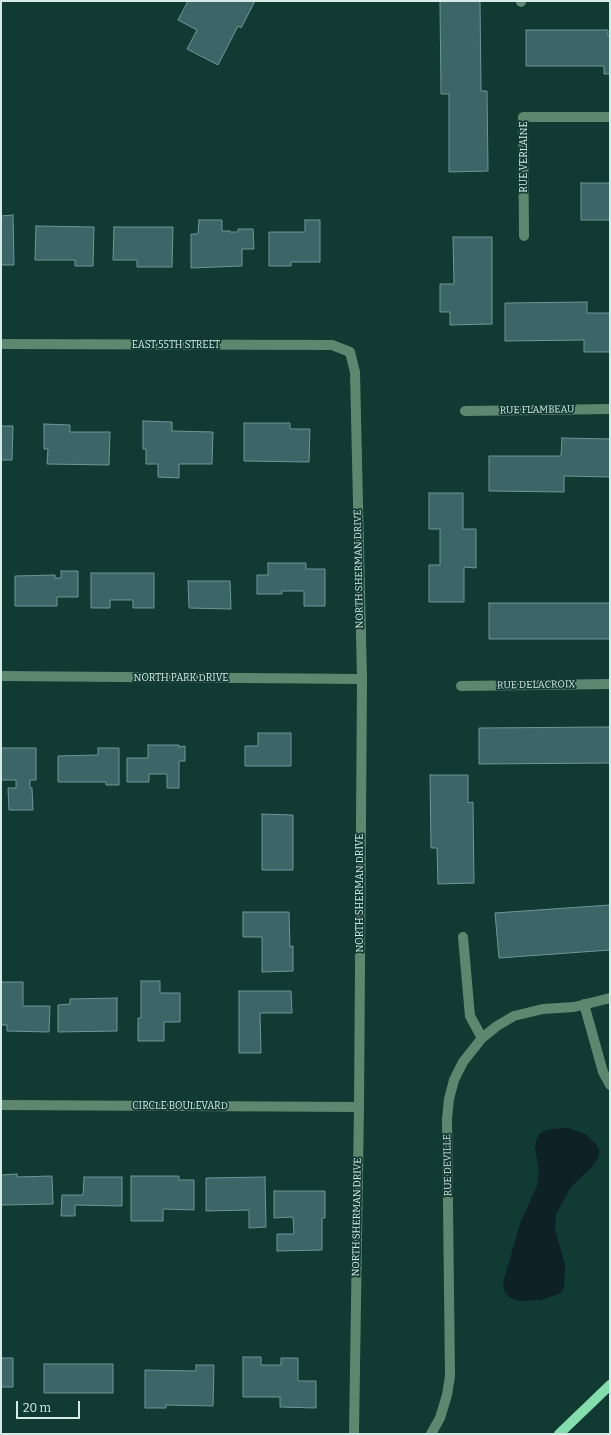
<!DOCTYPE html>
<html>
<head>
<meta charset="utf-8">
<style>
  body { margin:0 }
  #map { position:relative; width:611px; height:1435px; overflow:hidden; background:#113a32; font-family:Bitter,serif }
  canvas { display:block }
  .frame { position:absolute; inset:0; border:2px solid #d5ebe5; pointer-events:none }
  .scale { position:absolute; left:16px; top:1401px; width:64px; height:18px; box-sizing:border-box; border:2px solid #d5ebe5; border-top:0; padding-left:5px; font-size:12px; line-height:14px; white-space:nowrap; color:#d5ebe5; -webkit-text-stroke:3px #113a32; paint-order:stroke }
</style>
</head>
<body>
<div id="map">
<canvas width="611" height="1435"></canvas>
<div class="frame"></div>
<div class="scale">20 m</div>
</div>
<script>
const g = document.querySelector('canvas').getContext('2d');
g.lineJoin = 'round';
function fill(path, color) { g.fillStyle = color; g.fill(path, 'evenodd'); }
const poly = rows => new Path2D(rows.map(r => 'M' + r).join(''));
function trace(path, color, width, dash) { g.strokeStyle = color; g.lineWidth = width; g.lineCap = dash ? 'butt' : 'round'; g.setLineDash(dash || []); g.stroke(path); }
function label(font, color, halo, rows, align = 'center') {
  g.font = font + ' Bitter,serif'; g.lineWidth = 3.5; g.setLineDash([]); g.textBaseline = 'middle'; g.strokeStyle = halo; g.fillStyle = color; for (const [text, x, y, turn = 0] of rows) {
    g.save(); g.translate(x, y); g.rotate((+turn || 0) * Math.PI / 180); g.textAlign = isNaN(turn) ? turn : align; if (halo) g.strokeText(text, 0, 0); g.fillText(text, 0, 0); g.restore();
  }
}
const water = poly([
  [568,1128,585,1134,596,1144,599,1150,599,1156,593,1166,571,1187,556,1214,555,1230,565,1264,564,1288,559,1294,541,1300,521,1301,511,1298,505,1293,503,1282,521,1221,537,1186,539,1170,535,1149,536,1141,538,1136,544,1131,552,1129]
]);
const building = poly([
  [188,1,255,1,241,28,238,26,218,65,187,49,197,30,178,20,188,1],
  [440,1,480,1,481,91,487,91,488,171,449,172,449,94,441,94,440,1],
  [526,30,608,30,608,36,610,36,610,74,604,74,604,66,526,66,526,30],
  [581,183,610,183,610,220,581,220,581,183],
  [13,215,14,265,1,265,1,216,13,215],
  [199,220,222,220,222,231,230,231,230,232,238,232,238,229,253,229,254,249,242,249,242,266,191,268,191,234,198,234,199,220],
  [305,220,320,220,320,262,291,262,291,266,269,266,269,232,305,232,305,220],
  [36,226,94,227,93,266,75,266,75,260,35,260,36,226],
  [114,227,173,227,172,267,137,267,137,260,113,260,114,227],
  [453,237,492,237,492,324,450,325,450,312,440,312,440,284,454,284,453,237],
  [587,302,587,313,610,313,610,352,584,352,584,340,505,341,505,303,587,302],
  [143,421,172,422,172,431,213,432,212,464,179,464,179,478,158,477,158,464,146,464,146,449,143,449,143,421],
  [244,423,290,423,290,429,310,429,309,462,244,461,244,423],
  [44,424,70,425,70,432,110,432,109,465,47,464,48,449,44,449,44,424],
  [1,426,13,426,12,460,1,460,1,426],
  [562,438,610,439,610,477,564,476,564,492,489,491,489,456,561,456,562,438],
  [429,493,463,493,463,529,476,529,476,568,464,567,464,602,429,602,429,565,440,565,440,529,429,529,429,493],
  [268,563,306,563,306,569,325,569,325,606,304,606,304,591,282,591,282,594,257,594,257,575,268,575,268,563],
  [61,571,78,571,78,597,57,597,57,606,15,606,15,576,55,575,55,578,61,578,61,571],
  [91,573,154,573,154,608,133,608,133,600,110,600,110,608,91,608,91,573],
  [188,581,230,581,231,609,189,608,188,581],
  [489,603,610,603,610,639,489,639,489,603],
  [610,727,610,763,479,764,479,728,610,727],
  [258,733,291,733,291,766,245,766,245,746,258,746,258,733],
  [148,745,179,745,179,747,185,746,185,761,179,761,179,788,167,788,167,774,149,774,149,782,127,782,127,758,148,758,148,745],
  [1,748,36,748,36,780,30,780,30,788,32,788,33,810,9,810,8,788,16,788,16,780,1,780,1,748],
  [98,748,119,748,119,785,106,785,106,782,58,782,58,756,98,755,98,748],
  [430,775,468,775,468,803,473,802,474,883,438,884,437,848,431,848,430,775],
  [262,814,293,815,293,870,262,870,262,814],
  [610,905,610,950,499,958,495,913,610,905],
  [243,912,289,912,290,947,293,946,293,971,262,972,262,937,243,937,243,912],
  [141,981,160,981,160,993,180,993,180,1022,164,1022,164,1041,138,1041,138,1018,141,1018,141,981],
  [1,982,23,982,23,1006,50,1006,49,1032,7,1031,7,1025,1,1025,1,982],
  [239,991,291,991,292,1013,260,1013,261,1053,239,1053,239,991],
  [117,998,117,1031,58,1032,58,1005,70,1004,70,999,117,998],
  [17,1174,17,1177,52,1176,53,1204,1,1205,1,1175,17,1174],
  [131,1176,179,1176,179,1180,194,1180,194,1210,163,1209,163,1221,131,1221,131,1176],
  [84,1177,122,1177,122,1206,75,1205,75,1216,61,1216,62,1195,83,1195,84,1177],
  [265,1177,266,1227,249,1228,249,1210,206,1211,206,1178,265,1177],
  [274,1191,325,1191,325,1218,322,1218,322,1250,277,1251,277,1234,294,1234,293,1217,274,1218,274,1191],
  [243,1357,261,1357,261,1365,281,1365,281,1358,298,1358,298,1381,316,1381,316,1408,280,1407,280,1397,243,1397,243,1357],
  [1,1358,13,1358,13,1387,1,1387,1,1358],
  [44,1364,113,1364,113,1393,44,1393,44,1364],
  [196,1365,214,1365,213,1406,166,1405,166,1408,145,1408,145,1370,196,1371,196,1365]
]);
const minor = poly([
  [521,1,521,2],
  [524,236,523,117,610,117],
  [1,344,332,345,350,352,355,372,362,679,359,1107,354,1434],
  [465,411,610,409],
  [1,676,362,679],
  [461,686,610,684],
  [463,937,470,1016,482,1038],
  [584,1004,603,1072,610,1085],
  [1,1105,359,1107],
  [431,1434,440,1418,447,1395,450,1376,447,1119,449,1099,454,1080,463,1062,482,1038,497,1026,514,1016,543,1009,574,1007,610,998]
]);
const major = poly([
  [559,1434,610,1385]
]);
const streetNames = [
  ["RUE VERLAINE",524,157,-90],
  ["EAST 55TH STREET",176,345],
  ["RUE FLAMBEAU",537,410,-1],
  ["NORTH SHERMAN DRIVE",359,569,-91],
  ["NORTH PARK DRIVE",181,678],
  ["RUE DELACROIX",536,685,-1],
  ["NORTH SHERMAN DRIVE",360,893,-90],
  ["CIRCLE BOULEVARD",180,1106],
  ["RUE DEVILLE",448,1165,-91],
  ["NORTH SHERMAN DRIVE",357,1217,-89]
];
fill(water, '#0e2126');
fill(building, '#3b6566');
trace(building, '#6c9798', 1);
trace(minor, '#5e8770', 10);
trace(major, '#83ddad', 10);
label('10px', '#d5ebe5', '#113a32', streetNames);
</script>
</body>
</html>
